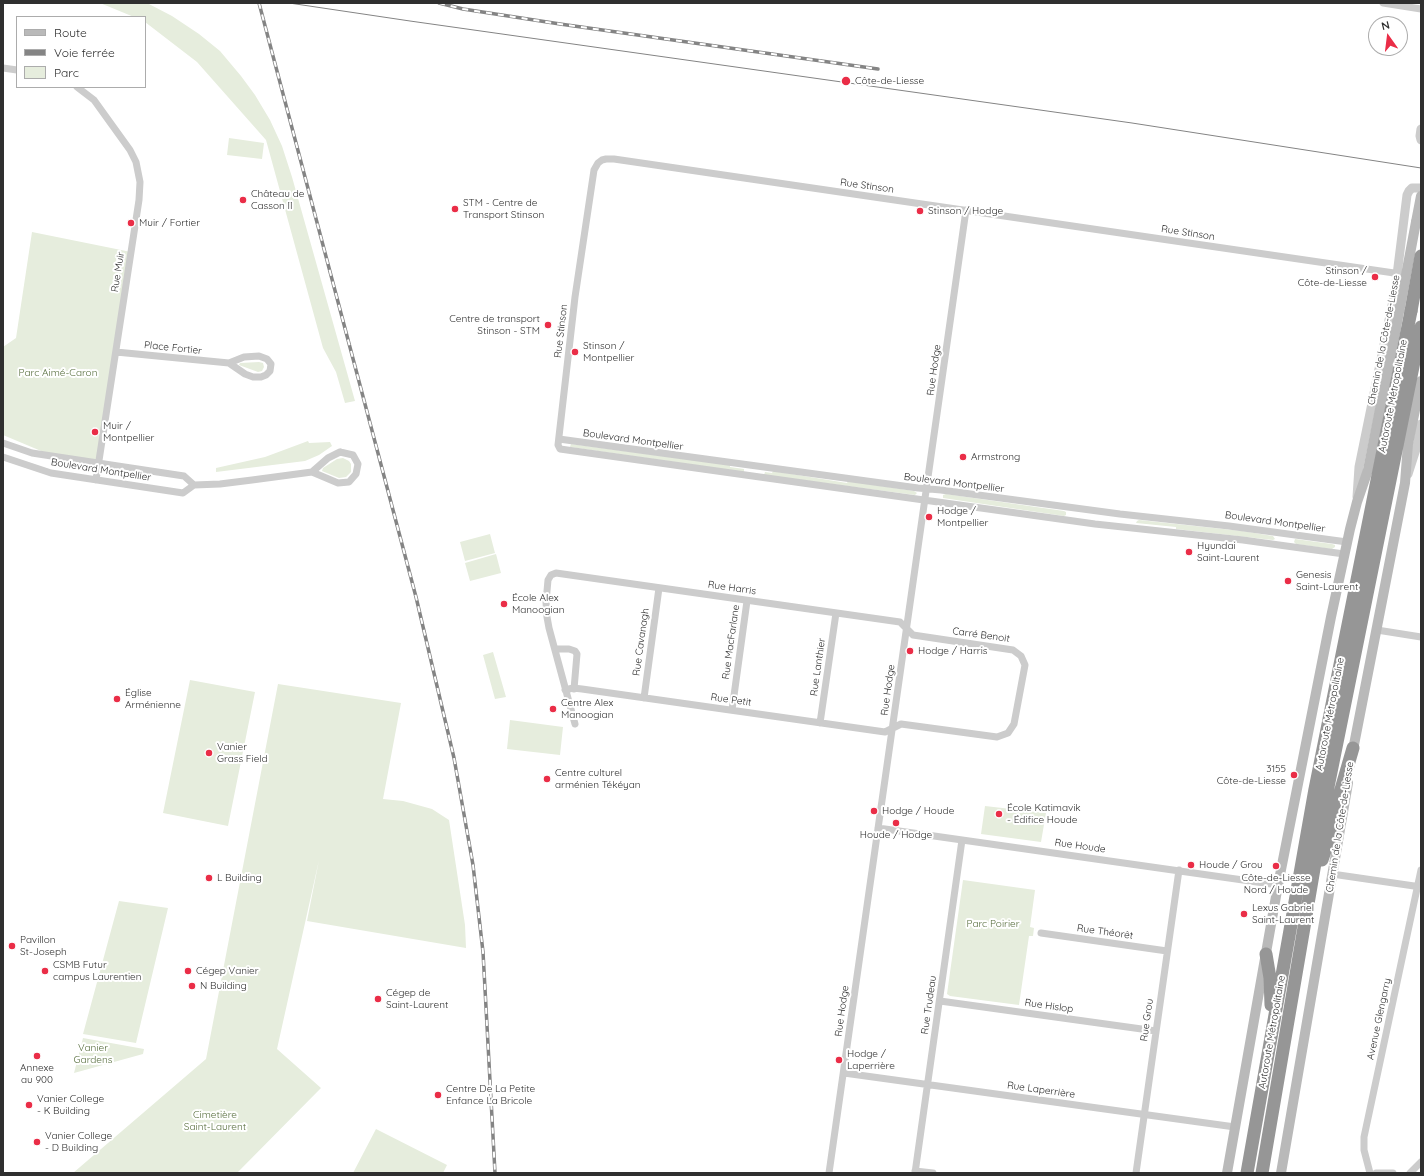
<!DOCTYPE html>
<html>
<head>
<meta charset="utf-8">
<style>
  body { margin:0 }
  #map { position:relative; width:1424px; height:1176px; overflow:hidden; background:#fff; font-family:Quicksand,sans-serif }
  canvas { display:block }
  .frame { position:absolute; inset:0; border:4px solid #2f2f2f; pointer-events:none }
  .legend { position:absolute; left:16px; top:16px; width:130px; height:72px; box-sizing:border-box; background:#fff; border:1px solid #acacac; margin:0; padding:5px 7px; list-style:none; font-size:12px; color:#2f2f2f }
  .legend li { display:flex; align-items:center; gap:8px; height:20px }
  .legend b { width:20px; border:1px solid #acacac }
  .north { position:absolute; left:1368px; top:16px; width:40px; height:40px; box-sizing:border-box; background:#fff; border:1px solid #acacac; border-radius:50%; rotate:346deg; font-size:11px; font-weight:700; line-height:16px; text-align:center; color:#2f2f2f }
  .north::after { content:''; display:block; margin:auto; width:14px; height:18px; background:#ea2d47; clip-path:polygon(50% 0,100% 100%,50% 72%,0 100%) }
</style>
</head>
<body>
<div id="map">
<canvas width="1424" height="1176"></canvas>
<div class="frame"></div>
<ul class="legend">
<li><b style="height:5px;background:#b9b9b9"></b>Route</li>
<li><b style="height:5px;background:#848484"></b>Voie ferrée</li>
<li><b style="height:11px;background:#e6eddd"></b>Parc</li>
</ul>
<div class="north">N</div>
</div>
<script>
const g = document.querySelector('canvas').getContext('2d');
g.lineJoin = 'round';
function fill(path, color) { g.fillStyle = color; g.fill(path, 'evenodd'); }
const poly = rows => new Path2D(rows.map(r => 'M' + r).join(''));
function trace(path, color, width, dash) { g.strokeStyle = color; g.lineWidth = width; g.lineCap = dash ? 'butt' : 'round'; g.setLineDash(dash || []); g.stroke(path); }
function label(font, color, halo, rows, align = 'center') {
  g.font = font + ' Quicksand,sans-serif'; g.lineWidth = 4; g.setLineDash([]); g.textBaseline = 'middle'; g.strokeStyle = halo; g.fillStyle = color; for (const [text, x, y, turn = 0] of rows) {
    g.save(); g.translate(x, y); g.rotate((+turn || 0) * Math.PI / 180); g.textAlign = isNaN(turn) ? turn : align; if (halo) g.strokeText(text, 0, 0); g.fillText(text, 0, 0); g.restore();
  }
}
const green = poly([
  [100,3,147,3,172,16,199,34,220,51,241,76,255,95,270,120,282,146,292,177,355,401,345,403,336,372,323,348,266,140,197,62,145,22,145,17,134,17],
  [229,138,264,143,262,159,227,155],
  [32,232,131,252,99,463,53,456,3,435,3,347,16,338],
  [259,362,263,363,264,367,262,371,258,372,239,365,240,363],
  [308,441,309,443,330,442,332,446,319,455,305,461,216,472,216,468,265,457],
  [571,444,730,465,730,467,744,469,744,472,570,447],
  [343,458,349,461,351,464,351,472,346,477,339,478,322,471,323,468,337,459],
  [773,471,847,483,848,481,914,491,917,493,915,495,764,475,765,472,772,473],
  [946,494,1064,511,1066,512,1066,515,1064,516,943,498,943,495],
  [1139,520,1242,531,1273,536,1275,539,1273,540,1176,529,1176,527,1136,523,1137,521],
  [490,534,495,553,465,561,460,542],
  [1295,539,1332,544,1335,545,1335,547,1332,549,1296,544,1294,542],
  [496,554,501,573,470,581,465,563],
  [493,652,506,697,495,699,483,655],
  [190,680,255,692,228,826,163,813],
  [278,684,401,703,383,799,403,801,432,809,449,820,465,925,466,948,307,921,319,860,277,1049,321,1088,237,1173,73,1173,206,1059],
  [510,720,563,727,560,755,507,749],
  [985,806,1046,813,1041,842,981,834],
  [963,880,1035,890,1030,927,1034,928,1033,936,1029,936,1019,1005,950,996,947,994],
  [119,901,168,908,136,1043,83,1034],
  [83,1038,144,1049,143,1054,74,1073],
  [376,1129,447,1165,443,1173,353,1173]
]);
const minor = poly([
  [1383,3,1421,9],
  [3,68,17,70],
  [77,87,94,100,130,150,136,162,140,182,139,200,96,480],
  [116,352,229,363,245,374,253,377,261,377,266,375,270,371,271,364,267,359,259,356,244,357,229,363],
  [559,439,918,488,941,490,1120,514,1229,526,1347,542],
  [3,443,32,453,45,455,184,476,194,485],
  [340,452,353,455,358,464,356,474,349,482,338,483,312,472,328,458,340,452],
  [3,457,51,473,183,493,194,485,220,484,252,480,312,472],
  [1344,554,1243,540,1095,524,560,449,558,445,575,297,594,170,598,163,602,160,606,159,614,159,1401,274],
  [1377,630,1421,637],
  [555,649,569,649,575,651,577,654,574,689],
  [565,690,573,688,582,689,885,732,901,724,997,737,1008,733,1014,724,1025,665,1021,656,1013,650,913,635,900,622,556,573,551,575,548,580,546,602,547,617,549,628,569,702,575,724],
  [644,698,659,588],
  [732,710,747,601],
  [820,723,836,613],
  [878,828,1278,885],
  [1332,874,1421,887],
  [1041,933,1167,951],
  [940,1001,1156,1031],
  [844,1073,1235,1127],
  [915,1171,933,1173],
  [829,1173,966,210],
  [915,1173,962,840],
  [1136,1173,1179,870],
  [1370,1173,1364,1150,1364,1137,1421,870],
  [1376,1173,1393,1173],
  [1410,1173,1421,1162]
]);
const tertiary = poly([
  [1421,129,1420,136,1421,140],
  [1408,474,1417,446,1421,424],
  [1357,497,1359,467,1395,291,1407,195,1409,191,1412,188,1421,188]
]);
const secondary = poly([
  [1416,222,1421,196],
  [1352,755,1405,483,1408,444,1421,381],
  [1227,1173,1278,885,1331,617,1350,529,1357,502,1368,470,1396,328],
  [1281,1173,1348,783]
]);
const motorway = poly([
  [1322,860,1329,839,1337,803,1353,748],
  [1266,954,1270,978,1271,1005],
  [1247,1173,1315,789,1411,311],
  [1262,1173,1328,787,1421,327]
]);
const tram = poly([
  [289,3,410,21,1132,123,1421,168]
]);
const rail = poly([
  [259,3,416,597,454,758,473,865,483,952,495,1173],
  [439,3,463,9,560,24,878,69]
]);
const secondaryBridge = poly([
  [1396,328,1416,222]
]);
const motorwayBridge = poly([
  [1411,311,1421,256]
]);
const markers = [
  [846,81,5,"#ea2d47"],
  [243,200,4,"#ea2d47"],
  [455,209,4,"#ea2d47"],
  [920,211,4,"#ea2d47"],
  [131,223,4,"#ea2d47"],
  [1375,277,4,"#ea2d47"],
  [548,325,4,"#ea2d47"],
  [575,352,4,"#ea2d47"],
  [95,432,4,"#ea2d47"],
  [963,457,4,"#ea2d47"],
  [929,517,4,"#ea2d47"],
  [1189,552,4,"#ea2d47"],
  [1288,581,4,"#ea2d47"],
  [504,604,4,"#ea2d47"],
  [910,651,4,"#ea2d47"],
  [117,699,4,"#ea2d47"],
  [553,709,4,"#ea2d47"],
  [209,753,4,"#ea2d47"],
  [1294,775,4,"#ea2d47"],
  [547,779,4,"#ea2d47"],
  [874,811,4,"#ea2d47"],
  [999,814,4,"#ea2d47"],
  [896,823,4,"#ea2d47"],
  [1191,865,4,"#ea2d47"],
  [1276,866,4,"#ea2d47"],
  [209,878,4,"#ea2d47"],
  [1244,914,4,"#ea2d47"],
  [12,946,4,"#ea2d47"],
  [45,971,4,"#ea2d47"],
  [188,971,4,"#ea2d47"],
  [192,986,4,"#ea2d47"],
  [378,999,4,"#ea2d47"],
  [37,1056,4,"#ea2d47"],
  [839,1060,4,"#ea2d47"],
  [438,1095,4,"#ea2d47"],
  [29,1105,4,"#ea2d47"],
  [37,1142,4,"#ea2d47"]
];
const poiNames = [
  ["Côte-de-Liesse",855,81],
  ["Château de",251,194],
  ["Casson II",251,206],
  ["STM - Centre de",463,203],
  ["Transport Stinson",463,215],
  ["Stinson / Hodge",928,211],
  ["Muir / Fortier",139,223],
  ["Stinson /",1367,271,"right"],
  ["Côte-de-Liesse",1367,283,"right"],
  ["Centre de transport",540,319,"right"],
  ["Stinson - STM",540,331,"right"],
  ["Stinson /",583,346],
  ["Montpellier",583,358],
  ["Muir /",103,426],
  ["Montpellier",103,438],
  ["Armstrong",971,457],
  ["Hodge /",937,511],
  ["Montpellier",937,523],
  ["Hyundai",1197,546],
  ["Saint-Laurent",1197,558],
  ["Genesis",1296,575],
  ["Saint-Laurent",1296,587],
  ["École Alex",512,598],
  ["Manoogian",512,610],
  ["Hodge / Harris",918,651],
  ["Église",125,693],
  ["Arménienne",125,705],
  ["Centre Alex",561,703],
  ["Manoogian",561,715],
  ["Vanier",217,747],
  ["Grass Field",217,759],
  ["3155",1286,769,"right"],
  ["Côte-de-Liesse",1286,781,"right"],
  ["Centre culturel",555,773],
  ["arménien Tékéyan",555,785],
  ["École Katimavik",1007,808],
  ["- Édifice Houde",1007,820],
  ["Hodge / Houde",882,811],
  ["Houde / Hodge",896,835,"center"],
  ["Houde / Grou",1199,865],
  ["L Building",217,878],
  ["Côte-de-Liesse",1276,878,"center"],
  ["Nord / Houde",1276,890,"center"],
  ["Lexus Gabriel",1252,908],
  ["Saint-Laurent",1252,920],
  ["Pavillon",20,940],
  ["St-Joseph",20,952],
  ["CSMB Futur",53,965],
  ["campus Laurentien",53,977],
  ["Cégep Vanier",196,971],
  ["N Building",200,986],
  ["Cégep de",386,993],
  ["Saint-Laurent",386,1005],
  ["Hodge /",847,1054],
  ["Laperrière",847,1066],
  ["Annexe",37,1068,"center"],
  ["au 900",37,1080,"center"],
  ["Centre De La Petite",446,1089],
  ["Enfance La Bricole",446,1101],
  ["Vanier College",37,1099],
  ["- K Building",37,1111],
  ["Vanier College",45,1136],
  ["- D Building",45,1148]
];
const streetNames = [
  ["Rue Stinson",867,186,8],
  ["Rue Stinson",1188,233,9],
  ["Rue Muir",118,272,-81],
  ["Rue Stinson",561,331,-83],
  ["Chemin de la Côte-de-Liesse",1384,340,-79],
  ["Place Fortier",173,348,6],
  ["Rue Hodge",934,370,-82],
  ["Autoroute Métropolitaine",1393,396,-79],
  ["Boulevard Montpellier",633,440,8],
  ["Boulevard Montpellier",101,470,9],
  ["Boulevard Montpellier",954,483,7],
  ["Boulevard Montpellier",1275,522,8],
  ["Rue Harris",732,588,8],
  ["Carré Benoit",981,635,8],
  ["Rue Cavanagh",641,642,-82],
  ["Rue MacFarlane",731,642,-82],
  ["Rue Lanthier",818,667,-82],
  ["Rue Hodge",888,690,-82],
  ["Rue Petit",731,700,8],
  ["Autoroute Métropolitaine",1330,714,-79],
  ["Chemin de la Côte-de-Liesse",1340,827,-81],
  ["Rue Houde",1080,846,8],
  ["Rue Théorêt",1105,932,8],
  ["Rue Trudeau",929,1005,-82],
  ["Rue Hislop",1049,1006,8],
  ["Rue Hodge",842,1011,-82],
  ["Avenue Glengarry",1379,1019,-78],
  ["Rue Grou",1147,1020,-82],
  ["Autoroute Métropolitaine",1272,1032,-80],
  ["Rue Laperrière",1041,1090,8]
];
const parkNames = [
  ["Parc Aimé-Caron",58,373],
  ["Parc Poirier",993,924],
  ["Vanier",93,1048],
  ["Gardens",93,1060],
  ["Cimetière",215,1115],
  ["Saint-Laurent",215,1127]
];
fill(green, '#e6eddd');
trace(minor, '#ccc', 7);
trace(tertiary, '#ccc', 9);
trace(secondary, '#b9b9b9', 10);
trace(motorway, '#969696', 13);
trace(tram, '#848484', 1);
trace(rail, '#848484', 3.5);
trace(rail, '#fff', 2, [6]);
trace(secondaryBridge, '#b9b9b9', 10);
trace(motorwayBridge, '#969696', 13);
for (const [x, y, r, color] of markers) { const dot = new Path2D(); dot.arc(x, y, r, 0, 2 * Math.PI); g.fillStyle = color; g.fill(dot); trace(dot, '#fff', 1.5); }
label('10px', '#2f2f2f', '#fff', poiNames, 'left');
label('10px', '#2f2f2f', '#fff', streetNames);
label('10px', '#556c3b', '#fff', parkNames);
</script>
</body>
</html>
